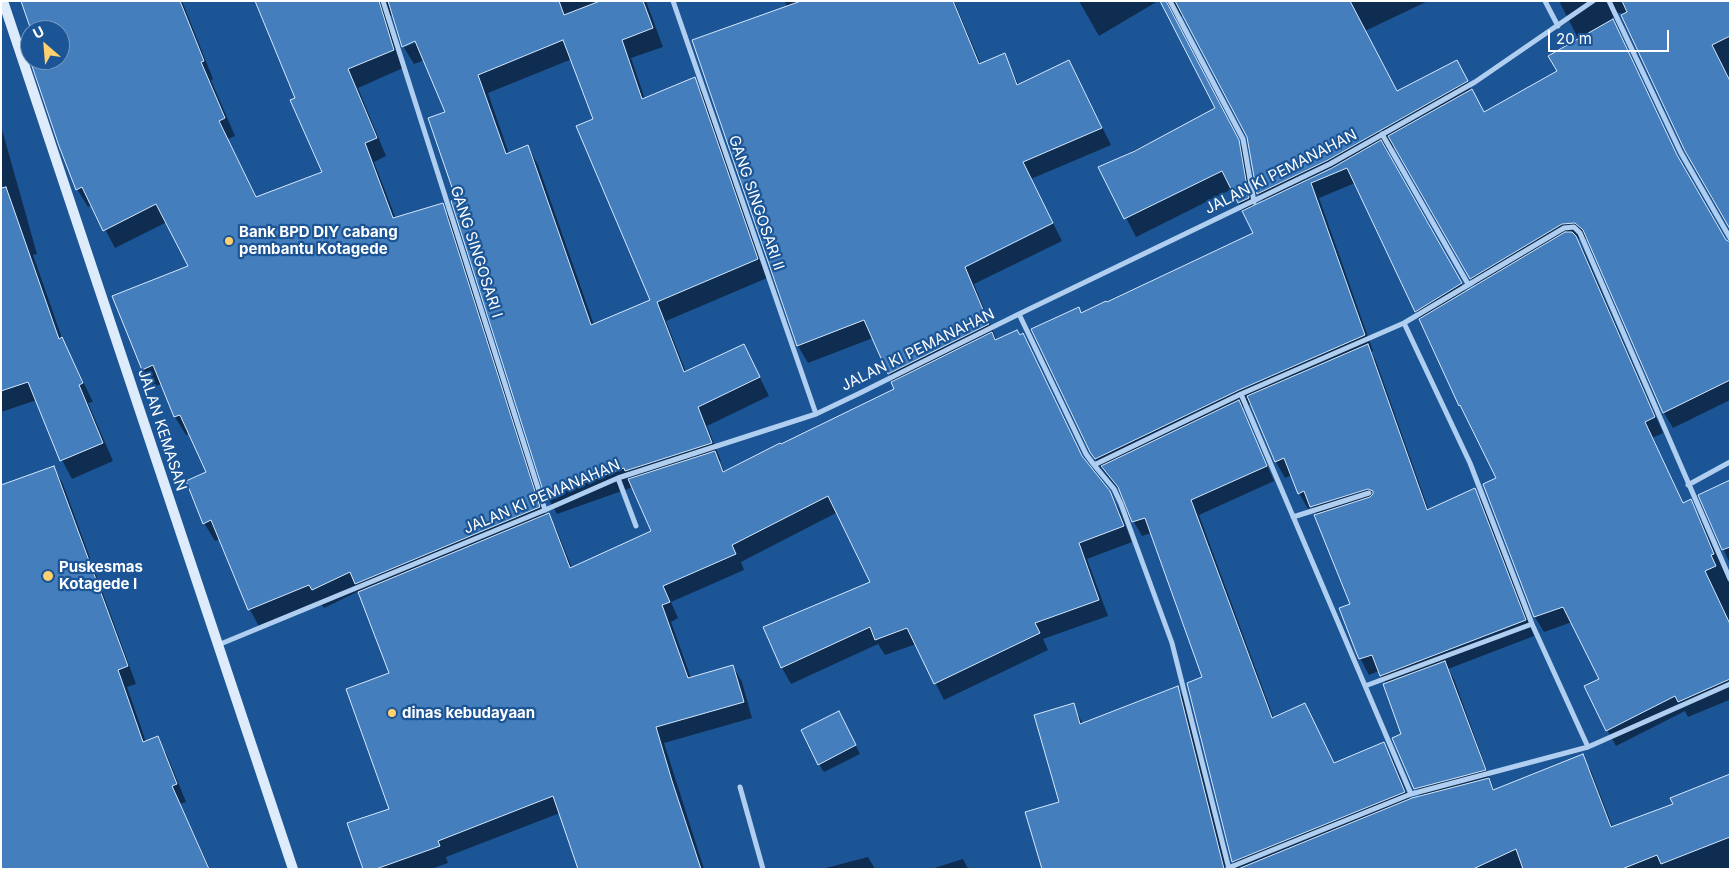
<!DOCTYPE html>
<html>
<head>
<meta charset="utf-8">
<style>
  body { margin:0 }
  #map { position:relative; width:1731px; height:870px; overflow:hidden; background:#1c5596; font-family:Inter,sans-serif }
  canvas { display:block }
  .frame { position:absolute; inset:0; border:2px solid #fff; pointer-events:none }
  .north { position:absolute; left:20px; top:20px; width:50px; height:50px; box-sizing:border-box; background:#1c5596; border:1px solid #7799c0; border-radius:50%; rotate:333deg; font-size:14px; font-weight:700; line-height:20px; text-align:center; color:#fff }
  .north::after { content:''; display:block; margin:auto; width:18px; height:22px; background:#ffd16e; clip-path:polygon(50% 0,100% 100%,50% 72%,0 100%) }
  .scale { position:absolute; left:1548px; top:30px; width:121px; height:22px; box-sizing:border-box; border:2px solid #fff; border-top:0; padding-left:6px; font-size:15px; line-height:18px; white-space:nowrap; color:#fff; -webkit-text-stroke:4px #1c5596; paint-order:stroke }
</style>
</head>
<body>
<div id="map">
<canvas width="1731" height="870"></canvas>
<div class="frame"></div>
<div class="north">U</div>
<div class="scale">20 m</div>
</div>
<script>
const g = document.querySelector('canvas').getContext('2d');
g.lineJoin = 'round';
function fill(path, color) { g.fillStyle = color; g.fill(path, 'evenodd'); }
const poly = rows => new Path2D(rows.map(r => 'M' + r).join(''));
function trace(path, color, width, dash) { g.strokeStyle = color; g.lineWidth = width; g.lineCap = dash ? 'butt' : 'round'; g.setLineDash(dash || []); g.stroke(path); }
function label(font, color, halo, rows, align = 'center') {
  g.font = font + ' Inter,sans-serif'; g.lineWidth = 4.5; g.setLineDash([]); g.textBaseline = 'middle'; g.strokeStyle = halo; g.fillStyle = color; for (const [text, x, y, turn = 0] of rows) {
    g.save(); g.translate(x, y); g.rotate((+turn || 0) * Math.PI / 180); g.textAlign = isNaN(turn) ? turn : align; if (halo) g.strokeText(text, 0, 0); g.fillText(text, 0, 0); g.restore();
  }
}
const shadow = poly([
  [28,1,182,1,213,79,211,80,235,136,228,139,257,198,324,173,296,99,256,1,646,1,663,47,631,58,645,99,694,79,705,97,767,278,666,321,686,372,753,364,769,396,707,426,721,461,720,462,725,473,896,390,873,338,808,363,798,346,694,41,787,8,785,1,954,1,981,65,1004,55,1019,85,1078,79,1111,145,1031,179,1062,241,974,284,997,341,1023,335,1085,462,1109,492,1119,509,1132,542,1087,559,1108,616,1043,639,1048,650,944,700,916,644,885,655,878,644,791,684,782,668,871,583,836,513,741,562,744,570,671,602,678,618,671,622,691,678,733,666,742,682,752,718,664,743,704,869,579,869,560,813,446,857,448,863,431,869,364,869,391,810,390,674,359,591,324,608,320,602,260,628,250,610,220,539,215,541,204,523,207,473,190,433,186,435,175,417,162,384,153,387,143,369,190,266,167,222,115,248,92,205,88,207,77,189,31,60,60,60,60,30,33,30],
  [391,15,393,15,403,46,414,64,425,60,447,113,458,200,547,496,557,514,633,487,652,531,572,568,557,531,548,515,546,516,453,223,442,205,396,219,374,162,386,156,358,88,403,68,388,21],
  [421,38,422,40,405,47,405,44],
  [572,59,595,120,652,301,594,325,538,165,528,147,509,154,488,93],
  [1079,1,1158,1,1099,36],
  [1162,1,1428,1,1365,31,1397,92,1467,81,1484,114,1558,72,1579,40,1559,1,1730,1,1730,226,1686,150,1621,13,1615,13,1613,19,1685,172,1725,241,1730,244,1730,400,1673,428,1664,413,1590,242,1585,238,1577,239,1585,253,1663,433,1652,438,1684,504,1690,501,1699,516,1730,585,1730,702,1729,700,1688,717,1685,711,1616,746,1607,730,1601,679,1572,622,1544,632,1535,617,1485,485,1498,479,1460,405,1355,183,1319,198,1373,351,1371,352,1376,361,1429,511,1474,490,1484,505,1534,636,1448,669,1454,679,1494,790,1582,756,1591,771,1613,828,1674,805,1730,776,1730,869,1237,869,1233,861,1203,678,1151,533,1142,536,1134,522,1123,495,1100,467,1091,451,1081,314,1254,234,1232,189,1136,237,1100,167,1162,137,1217,109],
  [1179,15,1185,17,1248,137,1258,194,1263,202,1257,206,1249,160,1176,23,1176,18],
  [1396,146,1476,287,1466,292,1386,152],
  [1251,404,1276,462,1285,478,1292,475,1299,493,1308,509,1312,507,1317,515,1352,605,1357,652,1369,675,1379,671,1386,684,1403,735,1415,788,1420,797,1410,800,1392,758,1383,743,1335,764,1304,704,1274,719,1199,515,1274,481,1242,408],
  [1,126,37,254,33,255,63,341,93,402,88,403,113,461,72,479,62,460,37,400,1,412],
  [53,467,63,484,136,684,127,687,146,742,157,738,167,755,186,802,180,804,210,869,1,869,1,485,2,486],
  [1730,482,1730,564,1700,496],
  [1178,688,1187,703,1228,869,1042,869,1061,802,1073,705,1083,724],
  [843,721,860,754,824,772,819,764],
  [868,857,875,869,822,869],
  [963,859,968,869,931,869]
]);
const building = poly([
  [21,1,180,1,204,61,201,62,225,118,219,121,256,197,322,172,290,100,295,98,255,1,379,1,394,50,348,69,377,138,365,143,393,218,443,203,540,507,355,584,350,572,312,590,309,585,248,610,211,520,203,524,186,481,206,472,180,415,174,417,153,365,142,370,112,296,188,266,156,204,103,231,82,187,76,190,59,146,30,60,60,60,60,30,31,30,21,1],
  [388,1,559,1,564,15,600,1,643,1,653,28,622,40,642,99,695,77,758,259,657,302,684,372,744,344,760,377,698,407,712,443,625,471,624,468,545,497,451,201,456,199,428,118,445,112,415,41,402,47,388,1],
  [563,40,593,119,576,126,650,300,591,325,528,145,506,154,478,75,563,40],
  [801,1,953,1,979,64,1005,53,1017,85,1069,60,1102,128,1023,162,1053,223,965,267,989,324,888,374,864,320,797,346,692,40,801,1],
  [1160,1,1166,1,1239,140,1249,198,1238,203,1222,171,1124,219,1098,167,1135,151,1215,108,1160,1],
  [1175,1,1350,1,1397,91,1457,60,1468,81,1328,160,1257,194,1247,137,1175,1],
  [1622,1,1730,1,1730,36,1712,45,1730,81,1730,229,1685,151,1621,15,1627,12,1622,1],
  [1613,19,1677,155,1726,240,1730,242,1730,380,1663,413,1583,230,1575,223,1562,224,1470,279,1388,136,1472,89,1484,112,1557,71,1548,56,1613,19],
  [1381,140,1462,283,1415,312,1347,168,1311,183,1365,335,1239,390,1095,459,1090,452,1031,329,1079,307,1081,313,1106,301,1107,302,1253,233,1242,211,1332,168,1381,140],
  [6,187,59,339,62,337,83,383,79,385,103,443,60,461,28,382,1,391,1,188,6,187],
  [1565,232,1572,232,1576,236,1655,417,1645,422,1683,503,1691,499,1714,554,1711,555,1716,566,1705,571,1730,624,1730,679,1678,702,1675,696,1606,731,1584,686,1599,679,1563,607,1534,617,1483,484,1496,478,1460,405,1459,406,1419,319,1565,232],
  [1017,330,1020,335,1023,333,1082,456,1110,491,1124,526,1079,543,1099,600,1035,623,1040,633,934,684,907,628,875,640,870,627,781,668,763,627,870,582,828,496,732,545,736,554,663,586,670,602,662,605,688,678,733,665,744,702,656,727,672,781,701,869,578,869,553,796,438,841,440,846,376,869,363,869,347,823,389,809,346,689,389,673,358,592,549,513,570,568,651,531,628,479,715,451,723,472,780,443,781,444,894,389,891,382,992,332,995,340,1017,330],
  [1368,344,1427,510,1475,488,1526,620,1380,676,1372,655,1359,659,1356,652,1339,608,1350,604,1314,515,1370,497,1373,494,1373,491,1368,489,1310,507,1304,491,1298,494,1284,458,1275,462,1247,396,1368,344],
  [1239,400,1267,466,1191,500,1272,718,1305,703,1334,763,1384,742,1405,792,1232,862,1187,683,1202,677,1145,518,1132,522,1118,487,1101,466,1239,400],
  [54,466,128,666,118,670,143,742,158,736,177,784,172,786,209,869,1,869,1,485,54,466],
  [1730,480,1730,547,1722,550,1698,495,1730,480],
  [1445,661,1486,770,1414,789,1392,738,1401,734,1383,684,1445,661],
  [1178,686,1224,869,1042,869,1025,812,1059,802,1034,715,1074,703,1080,724,1178,686],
  [839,711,856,745,818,765,801,730,839,711],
  [1583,754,1611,827,1673,804,1670,798,1730,774,1730,837,1661,864,1657,855,1622,869,1523,869,1516,849,1473,869,1238,869,1412,798,1489,778,1493,790,1583,754]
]);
const street = poly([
  [383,1,545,510],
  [673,1,816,414],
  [1170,1,1243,139,1254,202],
  [1545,1,1558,26],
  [1609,1,1681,153,1730,238],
  [1382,134,1468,284],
  [1019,314,1086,454,1094,465,1114,489,1121,504,1172,643,1229,869],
  [1404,323,1470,463,1532,624,1588,747],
  [1241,394,1411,794],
  [1094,465,1241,394,1404,323,1564,228,1574,227,1580,233,1730,579],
  [618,478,636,526],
  [1688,485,1730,462],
  [1293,517,1369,493],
  [218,645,545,510,618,478,816,414,858,394,1019,314,1330,164,1475,82,1593,1],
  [1365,686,1532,624],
  [740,787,763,869],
  [1228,868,1411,794,1588,747,1730,684]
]);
const secondary = poly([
  [3,1,293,869]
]);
const markers = [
  [229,241,5,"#ffd16e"],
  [48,576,6,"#ffd16e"],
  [392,713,5,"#ffd16e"]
];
const streetNames = [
  ["JALAN KI PEMANAHAN",1281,172,-27],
  ["GANG SINGOSARI II",756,203,71],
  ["GANG SINGOSARI I",476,252,72],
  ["JALAN KI PEMANAHAN",918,350,-26],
  ["JALAN KEMASAN",162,430,72],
  ["JALAN KI PEMANAHAN",542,497,-23]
];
const poiNames = [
  ["Bank BPD DIY cabang",239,232],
  ["pembantu Kotagede",239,249],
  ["Puskesmas",59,567],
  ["Kotagede I",59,584],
  ["dinas kebudayaan",402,713]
];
fill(shadow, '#0007');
fill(building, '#447ebd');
trace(building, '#d6e8fb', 1);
trace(street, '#b0ceef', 5);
trace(secondary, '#ddebfb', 10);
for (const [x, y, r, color] of markers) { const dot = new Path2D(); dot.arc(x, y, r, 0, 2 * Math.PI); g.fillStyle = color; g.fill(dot); trace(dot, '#1c5596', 2); }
label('15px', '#fff', '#1c5596', streetNames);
label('bold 15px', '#fff', '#1c5596', poiNames, 'left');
</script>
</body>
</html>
